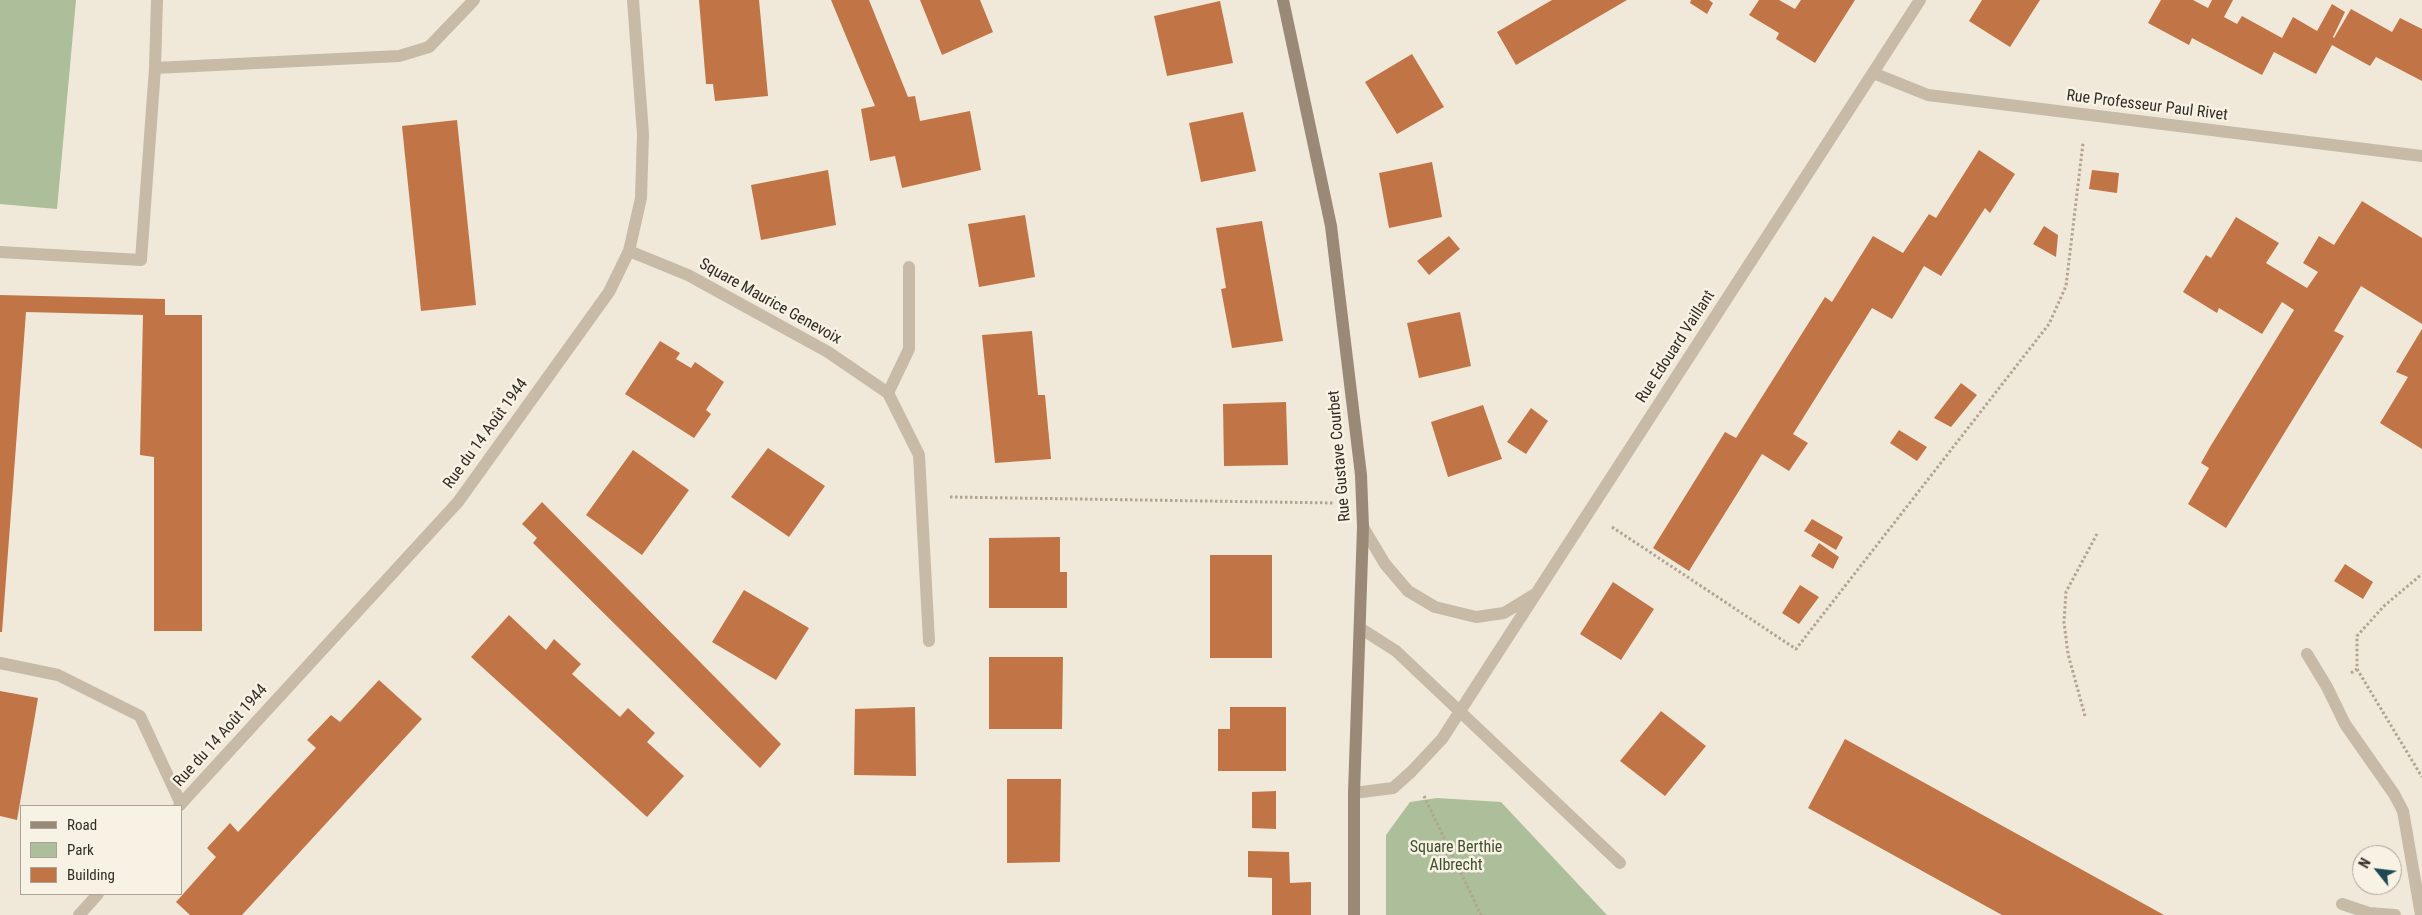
<!DOCTYPE html>
<html>
<head>
<meta charset="utf-8">
<style>
  body { margin:0 }
  #map { position:relative; width:2422px; height:915px; overflow:hidden; background:#f0e8d9; font-family:"Roboto Condensed",sans-serif }
  canvas { display:block }
  .legend { position:absolute; left:20px; top:805px; width:162px; height:90px; box-sizing:border-box; background:#f8f2e5; border:1px solid #a9a399; margin:0; padding:6px 9px; list-style:none; font-size:15px; color:#332c26 }
  .legend li { display:flex; align-items:center; gap:10px; height:25px }
  .legend b { width:25px; border:1px solid #a9a399 }
  .north { position:absolute; left:2352px; top:845px; width:50px; height:50px; box-sizing:border-box; background:#f8f2e5; border:1px solid #a9a399; border-radius:50%; rotate:299deg; font-size:14px; font-weight:700; line-height:20px; text-align:center; color:#332c26 }
  .north::after { content:''; display:block; margin:auto; width:18px; height:22px; background:#1e4853; clip-path:polygon(50% 0,100% 100%,50% 72%,0 100%) }
</style>
</head>
<body>
<div id="map">
<canvas width="2422" height="915"></canvas>
<ul class="legend">
<li><b style="height:6px;background:#9b8977"></b>Road</li>
<li><b style="height:14px;background:#adbe9a"></b>Park</li>
<li><b style="height:14px;background:#c17546"></b>Building</li>
</ul>
<div class="north">N</div>
</div>
<script>
const g = document.querySelector('canvas').getContext('2d');
g.lineJoin = 'round';
function fill(path, color) { g.fillStyle = color; g.fill(path, 'evenodd'); }
const poly = rows => new Path2D(rows.map(r => 'M' + r).join(''));
function trace(path, color, width, dash) { g.strokeStyle = color; g.lineWidth = width; g.lineCap = dash ? 'butt' : 'round'; g.setLineDash(dash || []); g.stroke(path); }
function label(font, color, halo, rows, align = 'center') {
  g.font = font + ' "Roboto Condensed",sans-serif'; g.lineWidth = 5; g.setLineDash([]); g.textBaseline = 'middle'; g.strokeStyle = halo; g.fillStyle = color; for (const [text, x, y, turn = 0] of rows) {
    g.save(); g.translate(x, y); g.rotate((+turn || 0) * Math.PI / 180); g.textAlign = isNaN(turn) ? turn : align; if (halo) g.strokeText(text, 0, 0); g.fillText(text, 0, 0); g.restore();
  }
}
const green = poly([
  [0,0,76,0,57,209,0,204],
  [1437,798,1501,802,1607,915,1386,915,1386,835,1410,802]
]);
const building = poly([
  [699,0,759,0,768,96,715,101,713,84,706,84],
  [831,0,869,0,908,97,915,96,920,121,970,111,981,170,902,188,895,156,870,161,861,109,875,106],
  [920,0,980,0,993,32,942,55],
  [1552,0,1627,0,1516,65,1497,32],
  [1691,0,1709,0,1713,3,1707,14,1690,3],
  [1759,0,1779,0,1795,9,1801,0,1855,0,1815,63,1776,39,1779,33,1749,15],
  [1982,0,2040,0,2010,47,1969,21],
  [2161,0,2193,0,2208,8,2212,0,2233,0,2224,17,2237,24,2242,16,2282,38,2293,17,2317,31,2332,4,2345,12,2333,37,2334,38,2351,9,2392,32,2400,18,2422,29,2422,81,2376,57,2370,66,2332,45,2316,74,2274,52,2262,75,2192,38,2189,45,2148,23],
  [1220,1,1233,63,1167,76,1154,16],
  [1412,54,1444,107,1397,134,1365,82],
  [1243,112,1256,171,1201,182,1189,123],
  [457,120,476,305,421,311,402,126],
  [1979,150,2015,174,1990,213,1985,208,1941,276,1924,266,1892,319,1872,308,1793,434,1808,443,1789,471,1762,454,1689,571,1653,548,1725,432,1736,438,1825,297,1832,302,1873,236,1903,253,1929,214,1936,218],
  [1432,162,1442,217,1389,228,1379,173],
  [828,170,836,225,761,240,751,185],
  [2092,170,2119,173,2117,193,2089,189],
  [2362,201,2422,238,2422,324,2361,286,2334,331,2344,336,2226,528,2188,504,2209,468,2201,463,2210,447,2294,310,2282,302,2262,334,2219,308,2217,313,2183,292,2206,255,2211,258,2236,217,2279,243,2266,263,2307,288,2318,272,2303,263,2319,236,2334,245],
  [1025,215,1035,277,979,287,968,224],
  [1262,221,1283,341,1232,348,1221,289,1226,288,1216,228],
  [2044,226,2058,235,2056,257,2033,244],
  [1449,236,1460,249,1429,275,1417,261],
  [0,295,165,299,165,315,202,315,202,631,154,631,154,457,140,455,143,315,26,312,2,632,0,632],
  [1460,312,1471,366,1419,378,1407,323],
  [2422,329,2422,449,2380,423,2408,377,2396,372],
  [1032,331,1038,395,1045,395,1051,459,995,463,982,335],
  [660,341,680,353,676,359,691,368,695,362,724,382,706,410,711,414,694,438,625,394],
  [1961,383,1977,395,1951,427,1934,418],
  [1286,402,1288,465,1224,466,1223,404],
  [1483,405,1502,459,1448,477,1431,422],
  [1531,408,1548,421,1526,454,1507,442],
  [1899,430,1927,447,1917,461,1890,443],
  [768,448,825,486,789,537,731,497],
  [633,450,689,490,642,555,586,515],
  [542,502,781,744,760,768,533,543,537,538,522,524],
  [1812,519,1843,537,1836,550,1804,531],
  [1060,537,1060,572,1067,572,1067,608,989,608,989,538],
  [1819,543,1839,557,1833,569,1811,556],
  [1210,555,1272,555,1272,658,1210,658],
  [2345,564,2373,582,2363,599,2334,581],
  [1613,582,1654,609,1621,660,1580,634],
  [1800,585,1819,597,1799,624,1782,613],
  [744,590,809,628,776,680,712,642],
  [509,615,546,650,554,639,581,664,572,674,620,717,628,708,655,733,647,742,684,776,647,817,471,657],
  [989,657,1063,657,1062,729,989,729],
  [379,680,422,719,242,915,190,915,176,902,216,857,207,848,230,823,238,832,316,748,307,740,331,715,340,722],
  [0,691,38,698,17,820,0,816],
  [915,707,916,776,854,775,855,709],
  [1230,707,1286,707,1286,771,1218,771,1218,729,1230,729],
  [1661,711,1706,746,1665,796,1620,761],
  [1845,739,2164,915,2002,915,1808,808],
  [1007,779,1061,779,1060,862,1007,863],
  [1276,791,1276,829,1252,828,1252,792],
  [1248,851,1289,852,1290,883,1311,882,1311,915,1272,915,1272,878,1248,877]
]);
const path = poly([
  [950,497,1334,503],
  [1612,527,1796,649,2049,324,2066,286,2083,143],
  [2357,669,2422,777],
  [2351,673,2357,669,2357,636,2384,606,2422,574],
  [2085,716,2068,654,2064,622,2066,592,2098,532],
  [1424,796,1481,915]
]);
const lane = poly([
  [155,68,157,0],
  [0,252,141,260,155,68,399,56,429,47,474,0],
  [888,393,909,349,909,267],
  [2307,654,2327,687,2345,724,2394,794,2403,811,2421,915],
  [0,663,58,675,140,716,181,804],
  [2342,904,2369,913,2395,915]
]);
const street = poly([
  [1873,73,1928,95,2422,156],
  [629,251,688,275,828,352,888,393,919,455,929,641],
  [1363,527,1385,564,1408,591,1435,607,1476,617,1504,613,1535,594],
  [1360,628,1396,651,1620,863],
  [1354,793,1393,788,1411,772,1442,739,1920,0],
  [179,806,458,502,609,292,629,251,641,198,643,134,633,0],
  [79,915,98,894]
]);
const secondary = poly([
  [1283,0,1331,226,1361,475,1363,527,1354,793,1354,915]
]);
const streetNames = [
  ["Rue Professeur Paul Rivet",2147,106,7],
  ["Square Maurice Genevoix",770,302,29],
  ["Rue Edouard Vaillant",1676,347,-57],
  ["Rue du 14 Août 1944",486,434,-54],
  ["Rue Gustave Courbet",1340,456,-95],
  ["Rue du 14 Août 1944",221,736,-48]
];
const parkNames = [
  ["Square Berthie",1456,848],
  ["Albrecht",1456,866]
];
fill(green, '#adbe9a');
fill(building, '#c17546');
trace(path, '#b3a490', 3, [2.5, 2.5]);
trace(lane, '#c7baa6', 12);
trace(street, '#c7baa6', 12);
trace(secondary, '#9b8977', 12);
label('16px', '#332c26', '#f8f2e5', streetNames);
label('16px', '#3d502b', '#f8f2e5', parkNames);
</script>
</body>
</html>
